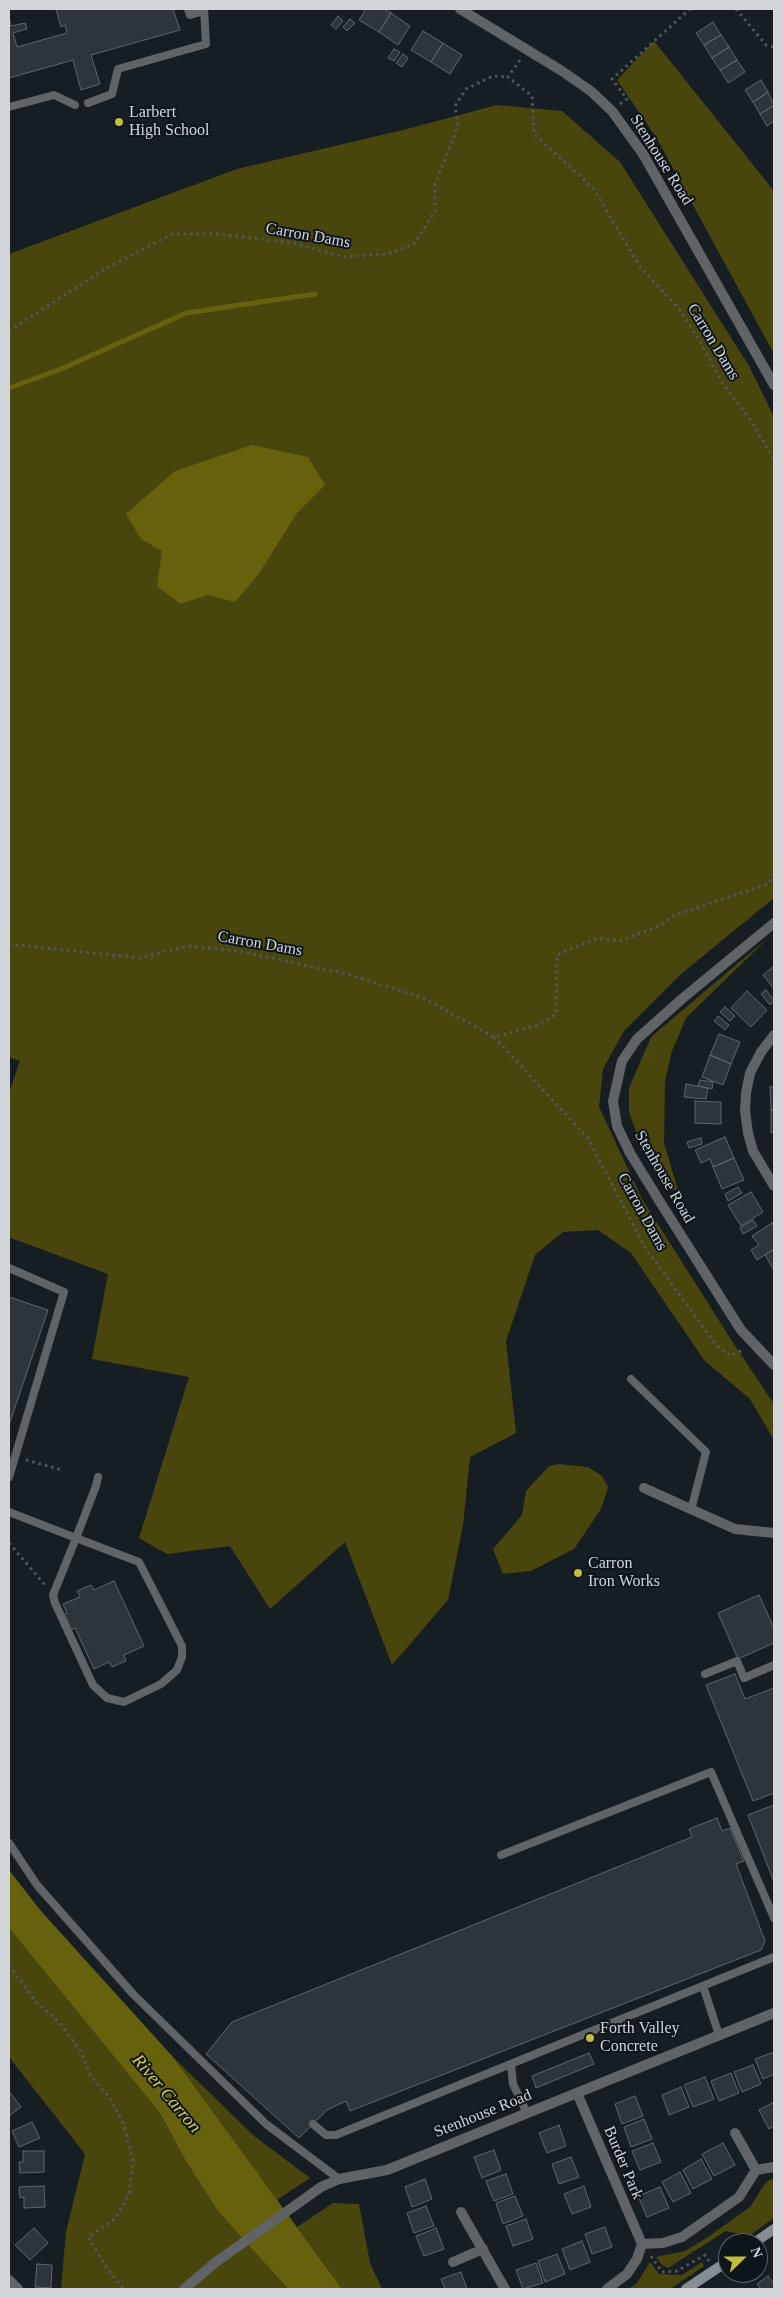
<!DOCTYPE html>
<html>
<head>
<meta charset="utf-8">
<style>
  body { margin:0 }
  #map { position:relative; width:783px; height:2298px; overflow:hidden; background:#171e23; font-family:Georgia,serif }
  canvas { display:block }
  .frame { position:absolute; inset:0; border:10px solid #d2d6da; pointer-events:none }
  .north { position:absolute; left:718px; top:2233px; width:50px; height:50px; box-sizing:border-box; background:#0e151a; border:1px solid #5c6267; border-radius:50%; rotate:68deg; font-size:14px; font-weight:700; line-height:20px; text-align:center; color:#d2d6da }
  .north::after { content:''; display:block; margin:auto; width:18px; height:22px; background:#c3bd3f; clip-path:polygon(50% 0,100% 100%,50% 72%,0 100%) }
</style>
</head>
<body>
<div id="map">
<canvas width="783" height="2298"></canvas>
<div class="frame"></div>
<div class="north">N</div>
</div>
<script>
const g = document.querySelector('canvas').getContext('2d');
g.lineJoin = 'round';
function fill(path, color) { g.fillStyle = color; g.fill(path, 'evenodd'); }
const poly = rows => new Path2D(rows.map(r => 'M' + r).join(''));
function trace(path, color, width, dash) { g.strokeStyle = color; g.lineWidth = width; g.lineCap = dash ? 'butt' : 'round'; g.setLineDash(dash || []); g.stroke(path); }
function label(font, color, halo, rows, align = 'center') {
  g.font = font + ' Georgia,serif'; g.lineWidth = 4; g.setLineDash([]); g.textBaseline = 'middle'; g.strokeStyle = halo; g.fillStyle = color; for (const [text, x, y, turn = 0] of rows) {
    g.save(); g.translate(x, y); g.rotate((+turn || 0) * Math.PI / 180); g.textAlign = isNaN(turn) ? turn : align; if (halo) g.strokeText(text, 0, 0); g.fillText(text, 0, 0); g.restore();
  }
}
const green = poly([
  [654,41,774,191,774,354,656,137,617,80],
  [497,105,562,111,620,162,749,366,774,417,774,898,681,974,624,1031,603,1069,599,1107,642,1199,732,1341,774,1404,774,1440,750,1399,704,1360,631,1253,598,1230,563,1232,535,1255,506,1341,516,1433,470,1457,463,1525,448,1600,392,1665,345,1542,270,1609,230,1546,167,1554,139,1538,189,1377,92,1359,108,1274,11,1238,9,1235,9,1093,20,1061,9,1057,9,254,237,169,407,129],
  [769,937,686,1018,672,1051,665,1081,664,1143,678,1190,671,1190,639,1140,629,1112,629,1088,651,1037],
  [558,1464,588,1467,602,1476,608,1487,601,1509,574,1549,531,1571,503,1574,493,1549,522,1515,526,1491,549,1466],
  [9,1928,160,2113,184,2158,217,2210,288,2289,61,2289,66,2232,85,2154,9,2057],
  [173,2057,254,2136,310,2178,277,2200],
  [774,2179,774,2218,749,2236,726,2231,668,2268,661,2264,656,2257,685,2251,705,2239,750,2207,764,2185,769,2180],
  [333,2203,359,2204,370,2263,382,2289,342,2289,297,2227],
  [650,2262,659,2274,682,2275,702,2262,704,2266,670,2289,629,2289,637,2283]
]);
const water = poly([
  [252,445,308,457,325,485,297,513,258,575,235,602,208,595,180,604,157,586,162,551,141,539,126,514,175,471],
  [9,1870,41,1911,173,2057,342,2289,288,2289,217,2210,184,2158,160,2113,9,1928]
]);
const stream = poly([
  [9,388,61,369,186,313,315,294]
]);
const building = poly([
  [56,9,173,9,180,30,91,55,100,84,81,90,73,60,9,78,9,17,11,26,25,23,27,29,13,33,17,47,67,33,65,25,61,27,56,9],
  [366,9,384,9,391,13,379,32,359,20,366,9],
  [391,13,410,26,398,45,379,32,391,13],
  [338,16,343,21,336,29,331,25,338,16],
  [350,19,355,23,347,31,343,27,350,19],
  [713,22,721,35,704,45,696,33,713,22],
  [423,31,443,43,431,62,411,50,423,31],
  [721,35,729,47,712,58,704,45,721,35],
  [443,43,462,55,450,74,431,62,443,43],
  [729,47,737,60,720,70,712,58,729,47],
  [394,49,400,52,394,61,388,58,394,49],
  [403,54,408,58,402,67,396,63,403,54],
  [737,60,745,72,728,83,720,70,737,60],
  [761,80,768,92,753,102,745,90,761,80],
  [768,92,774,105,760,114,753,102,768,92],
  [774,105,774,121,767,126,760,114,774,105],
  [774,966,774,989,763,975,774,966],
  [766,990,774,1000,770,1005,761,994,766,990],
  [747,991,767,1010,751,1027,731,1008,747,991],
  [725,1007,735,1016,730,1021,720,1012,725,1007],
  [718,1016,729,1025,725,1030,714,1021,718,1016],
  [719,1034,740,1042,731,1064,710,1055,719,1034],
  [710,1055,731,1064,723,1085,702,1077,710,1055],
  [700,1080,713,1082,712,1089,698,1086,700,1080],
  [686,1084,708,1088,706,1099,684,1097,686,1084],
  [770,1087,774,1087,774,1110,771,1110,770,1087],
  [695,1101,721,1102,721,1124,695,1123,695,1101],
  [771,1110,774,1110,774,1133,771,1133,771,1110],
  [725,1137,734,1158,713,1167,710,1159,701,1163,695,1150,725,1137],
  [701,1138,702,1144,689,1148,687,1142,701,1138],
  [734,1158,744,1180,722,1189,713,1167,734,1158],
  [738,1187,742,1193,728,1201,725,1194,738,1187],
  [751,1192,763,1212,741,1226,728,1205,751,1192],
  [753,1220,757,1226,743,1234,740,1228,753,1220],
  [772,1223,774,1227,774,1249,757,1260,751,1250,759,1245,752,1236,772,1223],
  [774,1249,774,1270,765,1255,774,1249],
  [9,1297,48,1310,9,1425,9,1297],
  [114,1581,144,1646,124,1655,126,1661,112,1667,109,1662,94,1669,75,1628,69,1631,62,1615,67,1613,63,1604,80,1597,77,1591,91,1585,94,1590,114,1581],
  [759,1595,774,1628,774,1643,738,1659,718,1613,759,1595],
  [735,1674,745,1699,774,1688,774,1793,753,1801,706,1685,735,1674],
  [774,1805,774,1882,748,1815,774,1805],
  [717,1818,722,1831,730,1828,744,1861,736,1864,765,1941,761,1950,350,2111,346,2101,327,2110,299,2138,206,2054,232,2022,692,1837,689,1829,717,1818],
  [774,2052,774,2074,763,2079,755,2059,774,2052],
  [589,2053,594,2064,536,2088,532,2076,589,2053],
  [753,2065,761,2084,742,2092,734,2072,753,2065],
  [731,2073,739,2093,719,2101,711,2081,731,2073],
  [705,2077,714,2099,693,2107,684,2085,705,2077],
  [681,2087,689,2107,669,2115,662,2095,681,2087],
  [9,2091,21,2107,9,2116,9,2091],
  [635,2096,643,2116,622,2124,615,2104,635,2096],
  [774,2102,774,2126,769,2129,759,2110,774,2102],
  [644,2119,652,2139,631,2147,624,2127,644,2119],
  [32,2122,40,2138,19,2147,12,2131,32,2122],
  [559,2125,566,2146,547,2153,539,2133,559,2125],
  [653,2143,661,2162,640,2170,632,2151,653,2143],
  [723,2143,735,2165,714,2176,702,2154,723,2143],
  [494,2150,501,2170,482,2178,474,2157,494,2150],
  [23,2151,44,2151,44,2172,20,2173,19,2162,23,2162,23,2151],
  [571,2157,579,2177,559,2184,552,2164,571,2157],
  [701,2159,712,2179,693,2189,683,2170,701,2159],
  [680,2172,691,2193,673,2202,662,2182,680,2172],
  [506,2174,513,2194,494,2201,486,2181,506,2174],
  [425,2179,432,2199,412,2207,405,2187,425,2179],
  [44,2186,45,2207,24,2208,24,2197,20,2198,19,2187,44,2186],
  [584,2186,591,2207,572,2214,564,2194,584,2186],
  [660,2187,669,2208,647,2217,638,2196,660,2187],
  [515,2196,523,2216,503,2224,496,2203,515,2196],
  [426,2206,434,2226,414,2233,407,2213,426,2206],
  [526,2219,533,2239,513,2246,506,2226,526,2219],
  [605,2227,612,2247,592,2254,585,2234,605,2227],
  [34,2228,48,2243,30,2260,15,2245,34,2228],
  [436,2228,444,2249,424,2256,416,2236,436,2228],
  [582,2241,590,2262,570,2270,562,2249,582,2241],
  [557,2254,565,2274,545,2282,538,2261,557,2254],
  [536,2263,543,2283,523,2289,516,2270,536,2263],
  [37,2264,52,2265,51,2288,35,2287,37,2264],
  [461,2272,467,2289,445,2289,441,2279,461,2272],
  [768,2276,774,2284,774,2289,761,2289,757,2284,768,2276]
]);
const path = poly([
  [736,9,766,45,774,47],
  [520,60,508,77,532,96,534,134,593,188,640,267,680,310,699,340,723,384,752,422,774,460],
  [620,104,627,99,612,79,690,9],
  [9,331,105,269,172,234,216,234,293,243,345,257,388,254,414,244,435,211,435,185,458,126,455,106,466,89,493,76,508,77],
  [9,944,139,958,188,946,238,951,351,975,423,998,494,1037,538,1025,556,1014,557,955,597,938,620,941,661,925,675,915,768,884,774,874],
  [494,1037,587,1137,646,1249,717,1346,730,1356,743,1350],
  [26,1460,62,1470],
  [9,1543,45,1585],
  [9,1965,36,2002,60,2023,81,2052,91,2077,110,2098,123,2123,133,2160,129,2194,115,2219,88,2237,108,2270,124,2289],
  [651,2256,662,2272,677,2271,705,2255,709,2261]
]);
const service = poly([
  [188,9,190,15,204,11],
  [88,103,112,94,118,69,206,44,204,9],
  [9,107,54,95,75,105],
  [9,1268,64,1292,9,1477],
  [631,1379,706,1452,691,1510],
  [9,1512,76,1538,139,1562,182,1646,182,1657,177,1670,161,1684,124,1702,107,1698,93,1685,55,1603,53,1595,76,1538,96,1486,98,1477],
  [705,1674,737,1661,744,1678,774,1665],
  [9,1843,37,1885,133,1994,266,2124,339,2179],
  [501,1855,711,1772,774,1918],
  [703,1986,719,2035],
  [511,2064,513,2084,527,2113],
  [313,2124,326,2135,336,2135,774,1957]
]);
const minor = poly([
  [774,1035,761,1052,750,1073,746,1093,745,1111,748,1133,753,1151,774,1186],
  [644,1488,735,1529,774,1533],
  [577,2093,642,2244,663,2243,682,2237,739,2197,756,2170,735,2133],
  [756,2170,774,2167],
  [461,2212,505,2289],
  [453,2262,483,2249],
  [9,2280,18,2289],
  [184,2289,216,2262,321,2187,339,2179,387,2170,774,2013],
  [607,2289,627,2274,637,2259,642,2244]
]);
const tertiary = poly([
  [460,9,562,71,592,92,612,111,643,154,774,385],
  [774,923,683,998,637,1039,622,1061,613,1101,617,1126,630,1153,660,1202,741,1330,774,1365]
]);
const secondary = poly([
  [754,2243,774,2229],
  [686,2289,728,2261]
]);
const markers = [
  [119,122,5,"#c3bd3f"],
  [578,1573,5,"#c3bd3f"],
  [590,2038,5,"#c3bd3f"]
];
const poiNames = [
  ["Larbert",129,113],
  ["High School",129,131],
  ["Carron",588,1564],
  ["Iron Works",588,1582],
  ["Forth Valley",600,2029],
  ["Concrete",600,2047]
];
const streetNames = [
  ["Stenhouse Road",661,160,58],
  ["Carron Dams",308,236,10],
  ["Carron Dams",713,342,59],
  ["Carron Dams",260,944,10],
  ["Stenhouse Road",664,1177,60],
  ["Carron Dams",642,1212,61],
  ["Stenhouse Road",483,2114,-22],
  ["Burder Park",623,2163,67]
];
const waterNames = [
  ["River Carron",166,2094,50]
];
fill(green, '#49460d');
fill(water, '#65610d');
trace(stream, '#65610d', 5);
fill(building, '#2e353a');
trace(building, '#5e666c', 1);
trace(path, '#50565a', 3, [2.5, 4]);
trace(service, '#616467', 8);
trace(minor, '#616467', 10);
trace(tertiary, '#616467', 10);
trace(secondary, '#878d92', 10);
for (const [x, y, r, color] of markers) { const dot = new Path2D(); dot.arc(x, y, r, 0, 2 * Math.PI); g.fillStyle = color; g.fill(dot); trace(dot, '#0e151a', 2); }
label('16px', '#d2d6da', '#0e151a', poiNames, 'left');
label('16px', '#d2d6da', '#0e151a', streetNames);
label('italic 18px', '#d4ce47', '#0e151a', waterNames);
</script>
</body>
</html>
